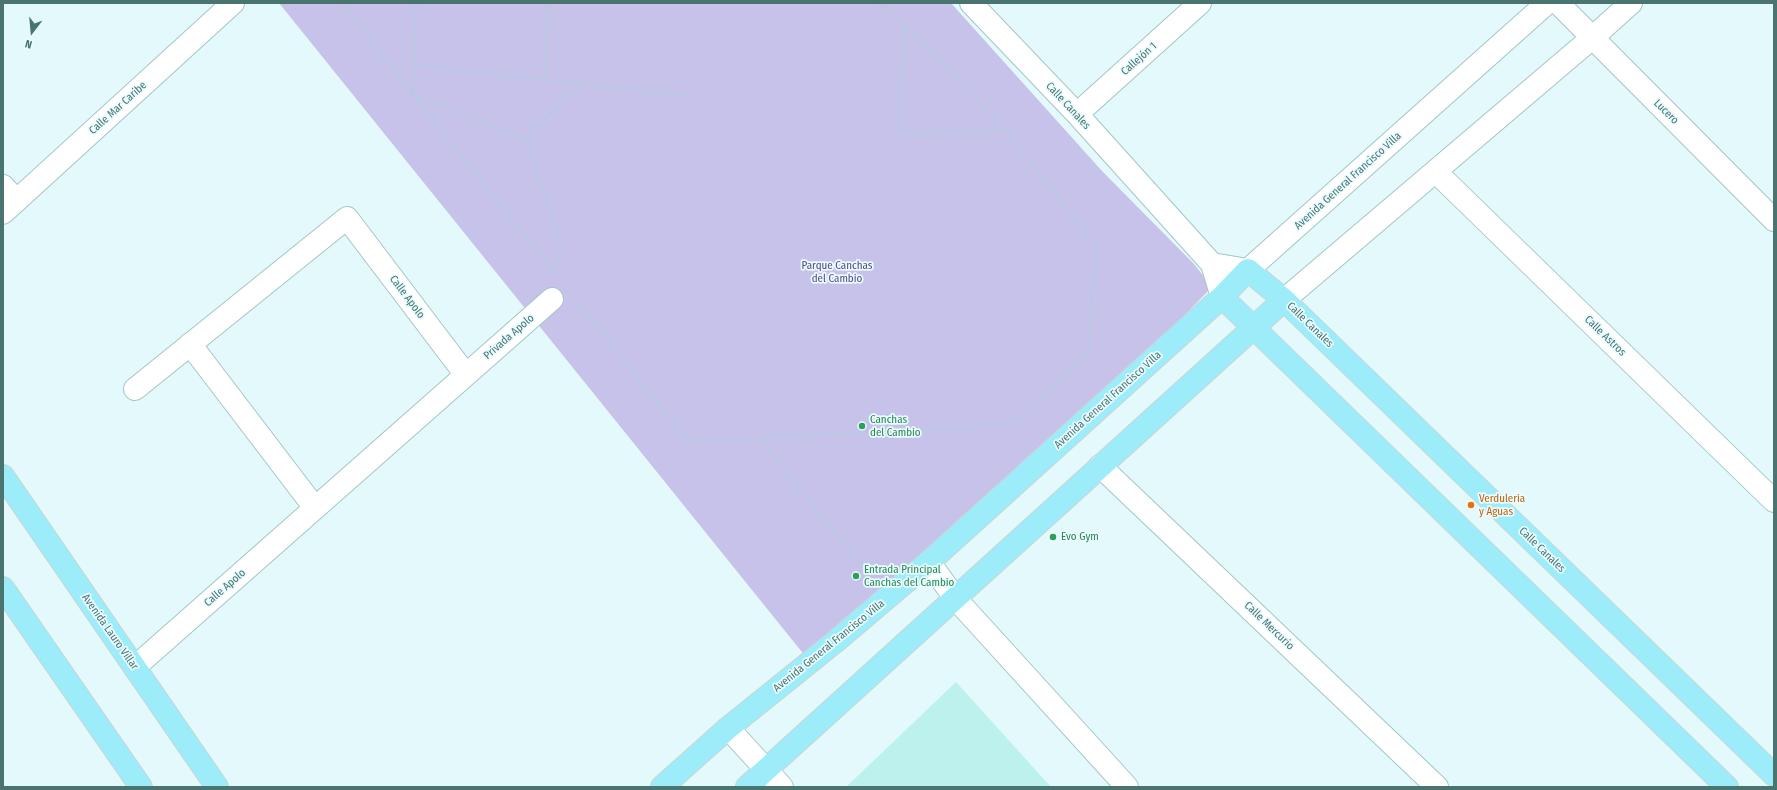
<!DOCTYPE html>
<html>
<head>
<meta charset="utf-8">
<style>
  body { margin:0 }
  #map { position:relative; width:1777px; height:790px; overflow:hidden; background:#e4f9fc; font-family:"Fira Sans Condensed",sans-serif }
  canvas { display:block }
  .frame { position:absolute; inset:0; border:4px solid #4a7470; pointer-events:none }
  .north { position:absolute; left:12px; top:12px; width:40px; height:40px; -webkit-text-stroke:3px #eafcff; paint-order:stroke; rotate:196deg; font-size:11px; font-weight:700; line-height:16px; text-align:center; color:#4a7470 }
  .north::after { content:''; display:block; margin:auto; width:14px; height:18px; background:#4a7470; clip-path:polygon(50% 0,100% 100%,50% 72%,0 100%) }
</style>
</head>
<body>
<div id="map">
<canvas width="1777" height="790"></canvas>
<div class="frame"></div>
<div class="north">N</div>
</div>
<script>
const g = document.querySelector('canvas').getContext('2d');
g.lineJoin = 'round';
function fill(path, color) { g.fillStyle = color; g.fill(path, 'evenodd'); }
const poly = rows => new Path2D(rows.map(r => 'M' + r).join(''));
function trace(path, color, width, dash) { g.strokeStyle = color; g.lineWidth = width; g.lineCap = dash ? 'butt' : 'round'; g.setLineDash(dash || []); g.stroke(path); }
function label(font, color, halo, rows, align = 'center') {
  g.font = font + ' "Fira Sans Condensed",sans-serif'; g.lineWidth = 3.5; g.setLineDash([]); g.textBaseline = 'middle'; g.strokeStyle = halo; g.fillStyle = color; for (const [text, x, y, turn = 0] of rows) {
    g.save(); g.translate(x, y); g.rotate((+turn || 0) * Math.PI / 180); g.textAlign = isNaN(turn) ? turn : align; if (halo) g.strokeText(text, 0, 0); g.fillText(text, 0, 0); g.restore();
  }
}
const green = poly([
  [279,3,951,3,1102,171,1194,264,1212,287,1133,368,810,662]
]);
const building = poly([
  [956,682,1051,787,846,787]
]);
const path = poly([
  [341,3,555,274],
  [416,3,413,95,525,139,559,240,561,250,559,259,550,268],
  [904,26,899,123,901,130,908,134,1004,130],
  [414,65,693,96],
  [545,80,548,3],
  [525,139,580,83],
  [577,301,677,428,687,438,699,441,1004,425,1017,419,1081,360,1088,350,1096,251,1092,240,1005,130,904,25,879,3],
  [759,438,872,579]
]);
const minor = poly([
  [971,3,1077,114,1212,264,1222,297],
  [1558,3,1774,220],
  [1077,114,1200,3],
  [1436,172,1774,501],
  [3,186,16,200],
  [3,213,233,3],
  [1212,264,1248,270,1547,3],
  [1284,300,1592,38,1631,3],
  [190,344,315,508],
  [135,389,347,218,466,375],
  [1100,466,1437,787],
  [929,562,955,598,1127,787],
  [135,667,552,299],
  [728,728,782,787]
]);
const major = poly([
  [1222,297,1727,787],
  [3,476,217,787],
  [3,588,141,787],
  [662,787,728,728,836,641,929,562,1222,297,1248,270,1284,300,1774,775],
  [747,787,1284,300]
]);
const markers = [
  [862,426,4,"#2e9e5b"],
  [1471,505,4,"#e8710a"],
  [1053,537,4,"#2e9e5b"],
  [856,576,4,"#2e9e5b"]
];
const streetNames = [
  ["Callejón 1",1139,59,-42],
  ["Calle Canales",1068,106,47],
  ["Calle Mar Caribe",118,108,-42],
  ["Lucero",1666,112,45],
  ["Avenida General Francisco Villa",1348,181,-42],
  ["Calle Apolo",407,297,53],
  ["Calle Canales",1310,325,44],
  ["Calle Astros",1605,336,44],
  ["Privada Apolo",509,337,-41],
  ["Avenida General Francisco Villa",1108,400,-42],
  ["Calle Canales",1542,550,44],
  ["Calle Apolo",225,588,-41],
  ["Calle Mercurio",1269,626,44],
  ["Avenida Lauro Villar",110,632,55],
  ["Avenida General Francisco Villa",829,646,-39]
];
const parkNames = [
  ["Parque Canchas",837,266],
  ["del Cambio",837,279]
];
const leisureNames = [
  ["Canchas",870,420],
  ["del Cambio",870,433],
  ["Evo Gym",1061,537],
  ["Entrada Principal",864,570],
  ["Canchas del Cambio",864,583]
];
const foodNames = [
  ["Verduleria",1479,499],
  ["y Aguas",1479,512]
];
fill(green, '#c7c2ea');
fill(building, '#bcf1ee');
trace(minor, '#a3c6c5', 24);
trace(major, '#c9d5d4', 24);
trace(path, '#9fd6d2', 2.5, [1, 3]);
trace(minor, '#fff', 22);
trace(major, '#9decfa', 22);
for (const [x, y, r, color] of markers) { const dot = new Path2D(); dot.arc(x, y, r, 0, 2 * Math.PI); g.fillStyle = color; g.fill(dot); trace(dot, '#eafcff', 1.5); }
label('11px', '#4a7470', '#eafcff', streetNames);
label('11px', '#564786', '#eafcff', parkNames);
label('11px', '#27864d', '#eafcff', leisureNames, 'left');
label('11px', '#c56008', '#eafcff', foodNames, 'left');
</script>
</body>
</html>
